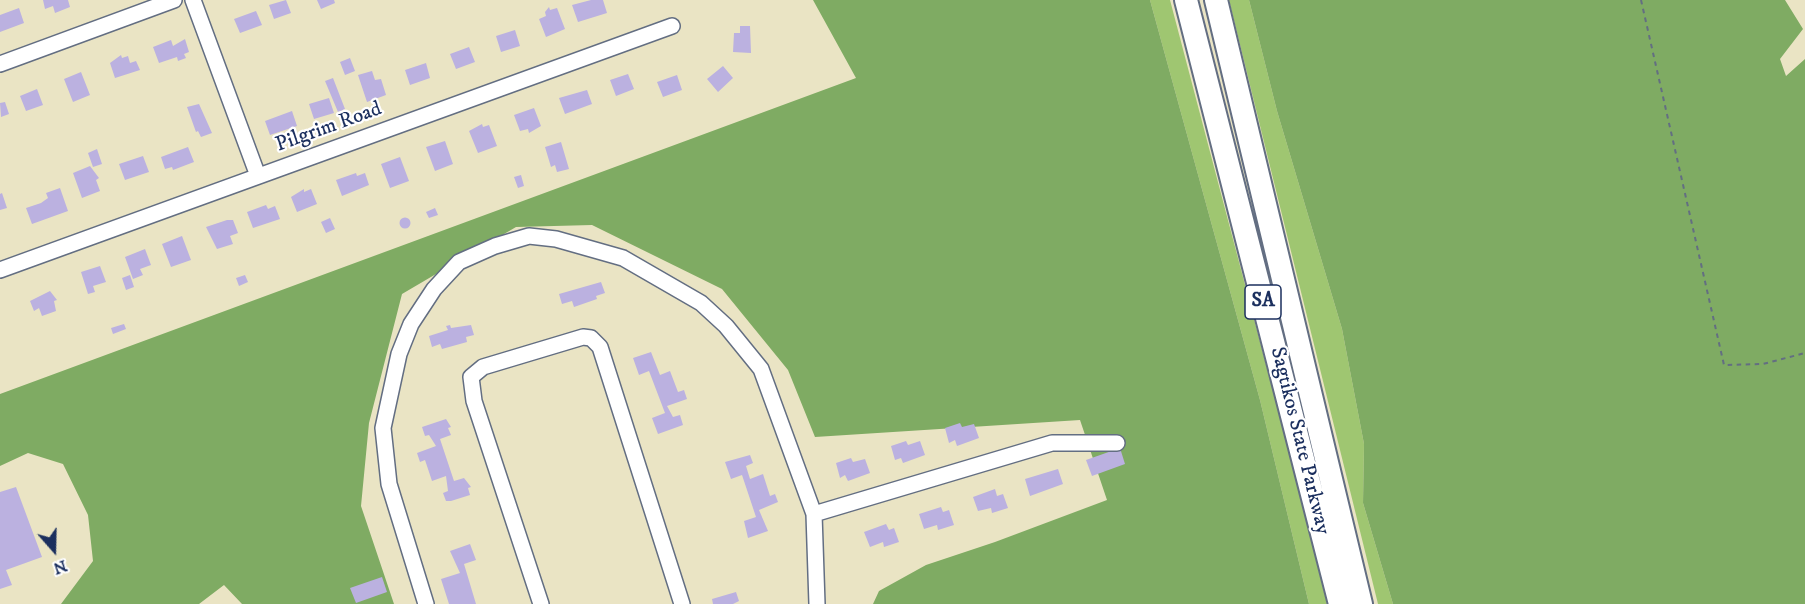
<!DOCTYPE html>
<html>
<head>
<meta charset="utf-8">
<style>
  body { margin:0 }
  #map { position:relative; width:1805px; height:604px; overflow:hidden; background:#eae4c4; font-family:"IM FELL DW Pica",serif }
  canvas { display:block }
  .north { position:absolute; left:24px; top:520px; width:60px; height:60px; -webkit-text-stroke:4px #fff; paint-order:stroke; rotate:160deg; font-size:16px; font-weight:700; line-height:24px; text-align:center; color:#1b2f5e }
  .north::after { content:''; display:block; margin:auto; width:21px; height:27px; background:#1b2f5e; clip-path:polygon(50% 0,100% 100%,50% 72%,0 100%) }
</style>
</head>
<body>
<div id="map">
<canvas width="1805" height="604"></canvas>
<div class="north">N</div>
</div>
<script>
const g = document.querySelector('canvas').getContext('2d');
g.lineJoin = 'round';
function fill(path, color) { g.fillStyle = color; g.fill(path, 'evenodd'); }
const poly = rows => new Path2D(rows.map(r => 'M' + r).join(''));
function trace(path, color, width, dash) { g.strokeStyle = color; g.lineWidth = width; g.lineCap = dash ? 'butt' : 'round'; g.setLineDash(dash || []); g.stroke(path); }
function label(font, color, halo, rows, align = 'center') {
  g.font = font + ' "IM FELL DW Pica",serif'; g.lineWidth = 4.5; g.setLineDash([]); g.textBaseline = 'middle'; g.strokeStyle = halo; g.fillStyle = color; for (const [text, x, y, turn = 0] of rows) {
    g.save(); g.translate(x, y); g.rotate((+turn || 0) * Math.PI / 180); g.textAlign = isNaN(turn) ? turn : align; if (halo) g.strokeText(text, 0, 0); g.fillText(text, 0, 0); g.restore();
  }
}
const green = poly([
  [1150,0,1170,0,1293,467,1327,604,1309,604,1260,400],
  [1229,0,1249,0,1277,111,1342,329,1364,444,1363,503,1393,604,1378,604]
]);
const forest = poly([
  [813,0,1150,0,1260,400,1309,604,873,604,879,591,926,565,995,542,1107,500,1080,420,815,437,788,370,722,289,592,225,516,227,402,294,369,423,361,506,394,604,242,604,224,585,199,604,61,604,93,561,88,515,63,464,28,453,0,466,0,394,856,78],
  [1249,0,1785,0,1803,29,1780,59,1786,76,1805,59,1805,604,1393,604,1363,503,1364,444,1342,329,1277,111]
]);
const building = poly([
  [43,0,68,0,70,7,55,13,53,6,45,9],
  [286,0,291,13,274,19,269,5],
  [317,0,334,0,335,3,321,9],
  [591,0,603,0,607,13,578,22,572,5],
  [549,7,550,10,557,8,565,29,546,37,539,19,546,16,545,12],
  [19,8,24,23,0,32,0,15],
  [256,11,262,25,240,33,234,19],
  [740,26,750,26,751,53,733,52,734,33,740,33],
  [515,30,520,46,501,52,496,36],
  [185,39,189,52,184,54,186,58,178,61,177,57,159,63,153,47,171,40,173,46],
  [469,47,475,62,456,69,450,54],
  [121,55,122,58,128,56,130,63,136,61,140,70,115,78,110,63],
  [350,58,355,71,345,75,340,62],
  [426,63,430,78,410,85,405,70],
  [723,66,733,78,718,92,707,79],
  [372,71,375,80,381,79,386,95,367,102,358,75],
  [81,72,90,95,73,102,64,79],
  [628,74,634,89,616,96,610,80],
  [677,75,682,90,663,97,657,82],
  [333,78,345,109,338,112,325,81],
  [37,89,43,105,26,111,20,96],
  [587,90,592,104,565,114,559,98],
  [329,98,334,113,314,119,309,104],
  [5,102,9,114,1,117,0,103],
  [199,104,212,133,201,137,198,131,196,132,187,107],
  [534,108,541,126,529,133,528,129,520,131,514,115],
  [292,111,297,126,270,135,265,121],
  [482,124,483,127,489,125,497,146,478,153,469,131],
  [445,141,453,164,435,171,426,147],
  [561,142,569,169,557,172,555,165,551,167,545,147],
  [188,147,194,162,173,170,172,167,165,169,161,157],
  [97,149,102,164,93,167,88,153],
  [143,156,149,172,125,180,119,164],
  [400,157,409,181,390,188,381,164],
  [90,166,99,178,96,180,100,191,82,198,73,173],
  [356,173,357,176,365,173,369,185,342,196,336,180],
  [521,175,524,186,518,188,514,177],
  [60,188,68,211,32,224,26,208,41,203,48,198,46,193],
  [304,189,304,192,311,189,317,204,297,212,291,197],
  [2,193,7,208,0,210,0,194],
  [266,205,268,209,275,206,280,219,253,228,247,212],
  [435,208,438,215,429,218,426,212],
  '399.5 223a5.5 5.5 0 1 1 11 0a5.5 5.5 0 1 1-11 0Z',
  [330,218,335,229,326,233,321,222],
  [227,220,233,220,238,233,230,236,233,244,217,249,206,227],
  [182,236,191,260,171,267,162,244],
  [145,249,151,265,140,269,143,275,133,279,125,257],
  [100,266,106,282,93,286,95,292,88,294,81,272],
  [130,275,134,287,126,290,122,278],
  [245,275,248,282,239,286,236,278],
  [601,282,605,293,596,296,597,299,574,307,572,301,562,304,559,294],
  [50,291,57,300,54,301,56,311,42,316,39,308,34,311,30,301],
  [124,324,126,329,113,334,111,328],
  [450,325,451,328,471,325,474,335,466,337,467,342,442,349,440,344,432,347,429,336,448,330,446,326],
  [651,352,660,375,670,371,678,392,684,390,687,399,667,406,673,417,680,415,683,425,658,434,652,418,665,413,649,371,639,375,633,358],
  [446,419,451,427,448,428,451,435,440,439,454,481,464,478,471,487,468,488,470,495,451,501,446,501,443,493,448,491,446,476,432,481,425,460,420,462,417,453,436,446,429,435,425,436,422,427],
  [960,423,962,427,974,424,979,438,957,446,955,440,949,443,945,428],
  [906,441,908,445,920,441,925,455,903,463,901,458,895,460,891,446],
  [1120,448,1125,464,1092,476,1086,460],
  [750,455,753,463,746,466,750,479,763,474,770,496,775,494,778,502,759,510,768,531,748,538,744,521,756,517,742,475,731,479,725,462],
  [851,458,853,462,865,459,870,473,848,481,845,475,840,478,836,463],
  [1058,469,1063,484,1030,496,1025,479],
  [16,487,42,557,6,570,12,585,0,589,0,492],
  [995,489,997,496,1003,494,1008,508,992,513,991,508,978,511,973,497],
  [941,507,943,512,949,510,954,525,938,530,937,525,924,529,919,514],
  [886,524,889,530,894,528,899,542,884,547,883,542,870,547,864,532],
  [470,544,476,560,464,564,476,604,449,604,441,579,460,573,450,551],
  [382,577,387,592,356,603,350,588],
  [736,592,739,601,733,604,713,604,712,599]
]);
const path = poly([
  [1641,0,1724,365,1763,364,1805,353]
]);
const minor = poly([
  [193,0,258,176],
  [0,64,174,0],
  [0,270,672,26],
  [814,514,1052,443,1117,443],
  [426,604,389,484,383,428,399,354,411,324,434,289,459,262,495,246,529,236,556,239,623,258,701,303,726,326,761,369,814,514,817,604],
  [541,604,474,401,471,377,483,367,583,337,591,338,600,347,682,604]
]);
const highway = poly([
  [1186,0,1340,604],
  [1216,0,1361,604]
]);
const shields = [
  [1263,302,36]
];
const shieldNames = [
  ["SA",1263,302]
];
const streetNames = [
  ["Pilgrim Road",329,128,-20],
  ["Sagtikos State Parkway",1299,441,76]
];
fill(green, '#9fc671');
fill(forest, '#7fab63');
fill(building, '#bbb1e0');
trace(minor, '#636e82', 18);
trace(highway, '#636e82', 26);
trace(path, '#636e82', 2, [4.5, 4.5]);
trace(minor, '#fff', 15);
trace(highway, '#fff', 22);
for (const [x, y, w] of shields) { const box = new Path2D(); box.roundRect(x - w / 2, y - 17, w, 34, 4.5); g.fillStyle = '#fff'; g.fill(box); trace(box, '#1b2f5e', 1.5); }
label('bold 20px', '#1b2f5e', null, shieldNames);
label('21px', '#1b2f5e', '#fff', streetNames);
</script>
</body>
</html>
